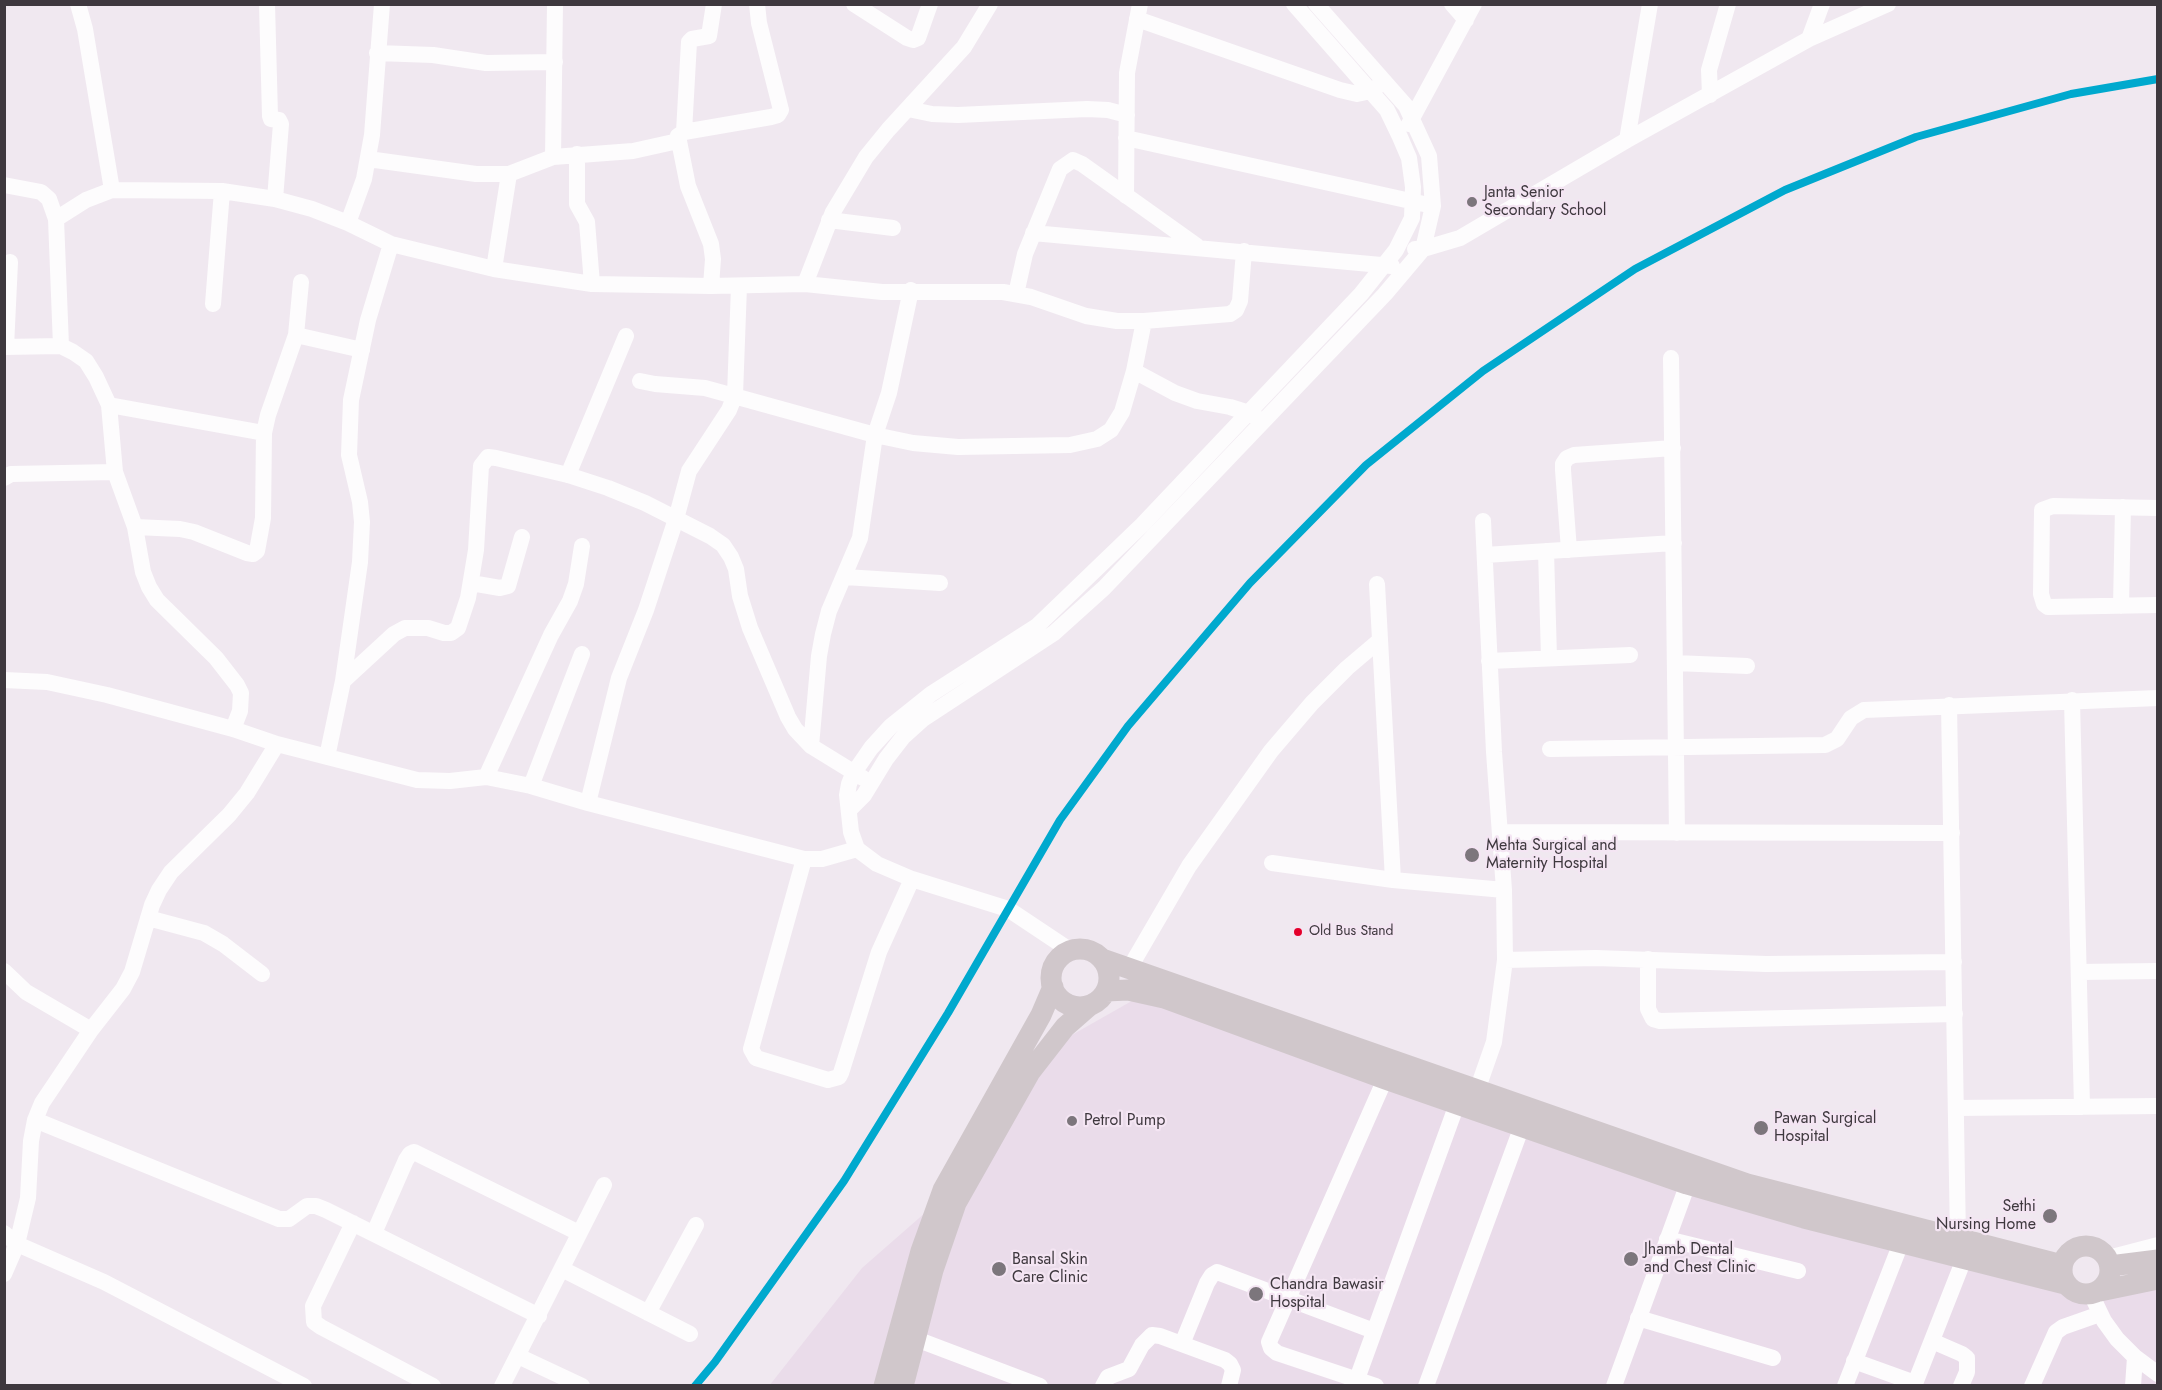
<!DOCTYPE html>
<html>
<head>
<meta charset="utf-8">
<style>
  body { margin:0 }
  #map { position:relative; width:2162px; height:1390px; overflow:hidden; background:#f0e8f0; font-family:Jost,sans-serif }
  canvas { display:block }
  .frame { position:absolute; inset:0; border:6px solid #3e383e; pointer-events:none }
</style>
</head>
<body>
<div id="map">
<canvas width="2162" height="1390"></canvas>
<div class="frame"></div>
</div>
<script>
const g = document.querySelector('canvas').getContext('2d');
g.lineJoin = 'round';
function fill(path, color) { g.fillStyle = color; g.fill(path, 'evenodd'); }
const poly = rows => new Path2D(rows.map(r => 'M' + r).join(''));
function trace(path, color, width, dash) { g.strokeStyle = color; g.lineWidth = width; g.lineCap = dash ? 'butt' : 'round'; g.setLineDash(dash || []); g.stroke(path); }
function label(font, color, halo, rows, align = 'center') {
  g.font = font + ' Jost,sans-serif'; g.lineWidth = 4.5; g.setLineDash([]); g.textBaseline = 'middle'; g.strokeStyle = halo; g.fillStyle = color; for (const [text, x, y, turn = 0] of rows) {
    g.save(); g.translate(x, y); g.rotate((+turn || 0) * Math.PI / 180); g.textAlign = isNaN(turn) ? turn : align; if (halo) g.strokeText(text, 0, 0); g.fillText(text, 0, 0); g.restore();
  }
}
const built = poly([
  [1137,998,1994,1272,2077,1295,2157,1285,2157,1385,769,1386,862,1268,982,1163,1056,1044]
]);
const minor = poly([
  [78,4,85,29,112,190],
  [267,4,270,116,271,119,279,120,281,124,275,199],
  [854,4,907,38,913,40,918,38,930,4],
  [1452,4,1466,20],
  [1137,19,1340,90,1357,94,1371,91,1377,87],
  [1809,39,1822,4],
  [377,53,433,55,486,63,555,62],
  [1710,95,1709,70,1728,4],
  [908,109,932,114,958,115,1087,109,1108,110,1127,115],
  [1409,124,1474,4],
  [684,132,689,42,692,39,709,36,714,4],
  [1126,138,1424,204],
  [1627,140,1650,4],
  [577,154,577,204,587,222,592,284],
  [553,157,555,4],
  [368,159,476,174,509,174,553,157,633,151,678,141],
  [4,185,41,192,49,199,56,219,86,200,112,190,222,191,275,199,312,209,348,223,391,244,494,269,592,284,711,286,805,284,882,292,1003,292,1031,297,1086,316,1117,321,1144,321,1230,314,1236,310,1240,301,1244,251],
  [1126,196,1127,73,1140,4],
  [56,219,61,346,73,352,86,361,96,377,109,405,115,472,135,527,143,572,149,587,157,600,216,658,237,685,241,693,240,711,233,729],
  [829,220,893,228],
  [348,223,364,179,372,135,382,4],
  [1033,233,1392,266],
  [1415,249,1423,249,1460,238,1627,140,1809,39,1888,4],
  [494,269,509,174],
  [805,284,833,212,866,157,888,130,964,47,990,4],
  [711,286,713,259,711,244,688,186,678,136,684,132,771,117,778,115,781,110,759,23,757,4],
  [1016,294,1025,254,1060,169,1073,160,1082,164,1197,246],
  [213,304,222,191],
  [296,335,362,350],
  [4,347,61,346],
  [6,347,10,262],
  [1671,358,1677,833],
  [1134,371,1175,393,1197,401,1230,407,1249,413,1256,417],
  [640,381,655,384,705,388,875,435,913,443,958,447,1070,445,1097,439,1111,430,1122,412,1134,371,1144,321],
  [109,405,264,433],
  [568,475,626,336],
  [4,478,11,474,115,472],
  [2158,508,2053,506,2042,510,2041,594,2044,604,2048,607,2158,605],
  [135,527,180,529,194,532,247,553,253,554,257,551,263,518,264,433,268,415,296,335,301,282],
  [1569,550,1563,470,1563,464,1567,458,1574,455,1673,448],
  [1546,551,1549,658],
  [1485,555,1674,543],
  [845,577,940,583],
  [471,583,500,588,508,586,522,537],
  [1377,584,1393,880],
  [2121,606,2123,507],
  [1489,661,1630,655],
  [1675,663,1747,666],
  [4,680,47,682,107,695,233,729,277,744,417,780,450,781,486,777,531,786,588,803,804,859,822,859,857,849],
  [343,681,394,634,405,628,428,628,444,633,451,633,458,628,468,598,476,550,481,466,488,457,496,458,568,475,608,488,645,503,710,536,723,545,731,557,736,569,740,596,750,628,788,717,795,729,811,746,863,778],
  [2072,700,2082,1107],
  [1949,705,1958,1239],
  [811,746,819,656,823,634,829,611,860,538,875,435,889,393,911,290],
  [1550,749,1825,745,1837,739,1851,718,1864,710,2158,698],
  [327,757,343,681,360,562,362,522,360,502,349,455,351,400,368,320,391,244],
  [486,777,551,635,570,601,576,584,582,546],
  [531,786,582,654],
  [588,803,619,678,646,610,676,519,689,471,729,410,735,395,739,286],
  [849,810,864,795,886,759,903,737,923,719,1054,633,1104,588,1385,294,1423,249,1433,206,1429,156,1406,106,1316,4],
  [1500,832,1952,833],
  [804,859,751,1049,756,1058,828,1080,839,1077,841,1073,879,952,912,879],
  [1272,863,1393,880,1504,890],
  [148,918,204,933,223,944,262,974],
  [1071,951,1008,909,912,879,877,864,857,849,851,832,847,795,849,784,853,774,871,748,891,726,931,694,1037,626,1142,525,1361,294,1396,250,1412,218,1413,187,1409,158,1400,137,1387,110,1294,4],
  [1648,959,1648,1009,1653,1019,1660,1021,1955,1014],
  [1505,960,1596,958,1766,964,1954,962],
  [1129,969,1189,866,1271,751,1312,703,1347,668,1380,640],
  [4,971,26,992,91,1030],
  [2079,972,2158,971],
  [1474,1099,1494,1042,1505,960,1504,890,1494,752,1483,521],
  [1956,1108,2158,1106],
  [35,1120,279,1219,289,1219,307,1206,316,1206,326,1210,539,1316],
  [353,1223,313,1306,314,1322,321,1327,433,1386],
  [4,1233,17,1244,104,1282,304,1386],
  [374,1233,406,1160,410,1154,414,1152,579,1233],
  [1667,1239,1798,1271],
  [2108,1258,2158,1245],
  [562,1269,690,1334],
  [4,1274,17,1244,28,1198,31,1141,35,1120,42,1103,91,1030,123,989,132,972,152,905,159,890,171,872,229,815,247,793,277,744],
  [2091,1294,2104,1321,2117,1339,2135,1357,2158,1374],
  [648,1313,696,1225],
  [1638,1318,1773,1358],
  [916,1339,1040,1386],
  [1932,1341,1962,1354,1967,1358,1967,1372,1961,1386],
  [1182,1344,1207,1283,1212,1275,1217,1272,1374,1331],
  [518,1356,582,1386],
  [1854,1361,1915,1383],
  [1357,1379,1457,1104],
  [502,1386,604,1185],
  [1103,1386,1108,1377,1129,1369,1142,1345,1152,1335,1160,1336,1225,1360,1230,1364,1233,1370,1229,1386],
  [1376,1386,1277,1353,1271,1348,1269,1342,1385,1079],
  [1426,1386,1522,1126],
  [1614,1386,1691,1175],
  [1845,1386,1901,1243],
  [1914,1386,1964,1259],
  [2032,1386,2056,1332,2063,1327,2100,1314],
  [2133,1386,2135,1357]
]);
const major = poly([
  '1051 978a29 29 0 1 1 58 0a29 29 0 1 1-58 0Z',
  [1102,959,1747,1184,2062,1265],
  [1106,991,1128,990,1164,998,1385,1079,1687,1184,1804,1218,2065,1284],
  '2062 1270a24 24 0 1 1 48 0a24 24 0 1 1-48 0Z',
  [2110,1266,2158,1260],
  [2100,1291,2158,1279],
  [884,1386,921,1251,943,1190,1041,1015,1053,987],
  [903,1386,933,1270,956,1203,1030,1072,1065,1027,1089,1006]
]);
const rail1 = poly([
  [695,1386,715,1362,844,1181,948,1013,1060,820,1128,726,1250,583,1366,465,1483,371,1635,269,1785,190,1916,137,2071,94,2158,79]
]);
const markers = [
  [1472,202,6,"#7c767c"],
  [1472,855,8,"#7c767c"],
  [1298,932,5,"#e4002b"],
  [1072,1121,6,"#7c767c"],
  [1761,1128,8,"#7c767c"],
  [2050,1216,8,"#7c767c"],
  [1631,1259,8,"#7c767c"],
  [999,1269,8,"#7c767c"],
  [1256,1294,8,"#7c767c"]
];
const busNames = [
  ["Old Bus Stand",1309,932]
];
const poiNames = [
  ["Janta Senior",1484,193],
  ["Secondary School",1484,211],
  ["Mehta Surgical and",1486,846],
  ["Maternity Hospital",1486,864],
  ["Pawan Surgical",1774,1119],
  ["Hospital",1774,1137],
  ["Petrol Pump",1084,1121],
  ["Sethi",2036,1207,"right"],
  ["Nursing Home",2036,1225,"right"],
  ["Jhamb Dental",1644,1250],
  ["and Chest Clinic",1644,1268],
  ["Bansal Skin",1012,1260],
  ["Care Clinic",1012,1278],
  ["Chandra Bawasir",1270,1285],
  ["Hospital",1270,1303]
];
fill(built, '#eadcea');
trace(minor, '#fdfcfd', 16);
trace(major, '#d0c7cb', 21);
trace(rail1, '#00a9ce', 8);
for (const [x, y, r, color] of markers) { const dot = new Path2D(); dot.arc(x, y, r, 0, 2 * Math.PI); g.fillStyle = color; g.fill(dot); trace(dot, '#f4e5f3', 2); }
label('14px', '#3e383e', '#f4e5f3', busNames, 'left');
label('16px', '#3e383e', '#f4e5f3', poiNames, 'left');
</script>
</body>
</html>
